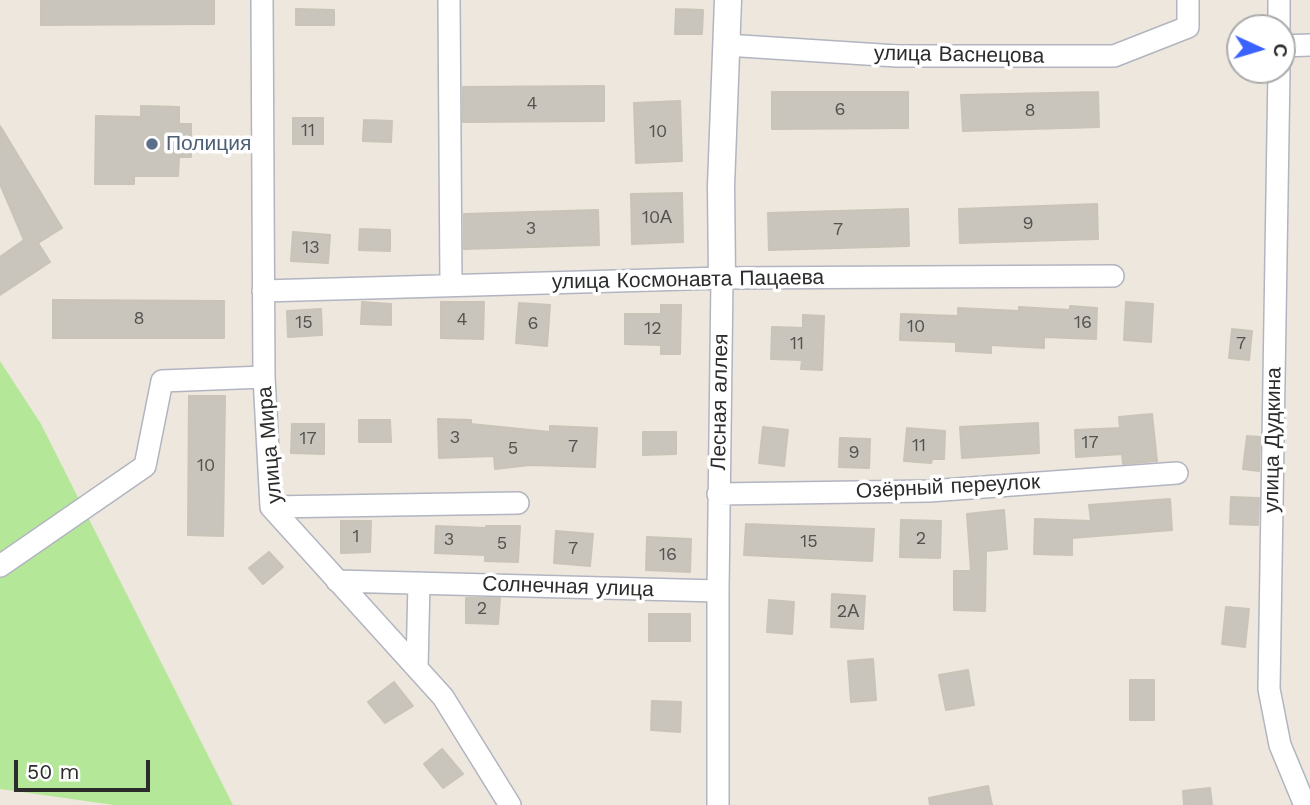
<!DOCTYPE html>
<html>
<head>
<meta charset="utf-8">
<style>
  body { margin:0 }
  #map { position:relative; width:1310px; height:805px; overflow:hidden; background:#eee7de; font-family:"Work Sans",sans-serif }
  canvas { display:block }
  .north { position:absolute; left:1226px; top:14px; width:70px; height:70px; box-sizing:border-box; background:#fff; border:2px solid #ababab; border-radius:50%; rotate:94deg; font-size:19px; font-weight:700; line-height:28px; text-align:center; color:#2c2c2c }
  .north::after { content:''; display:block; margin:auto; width:24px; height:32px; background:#3a62ff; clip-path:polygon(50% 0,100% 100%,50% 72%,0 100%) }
  .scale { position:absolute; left:14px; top:760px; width:136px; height:32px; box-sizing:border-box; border:4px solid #2c2c2c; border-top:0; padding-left:9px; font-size:21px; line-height:24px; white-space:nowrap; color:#2c2c2c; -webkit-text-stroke:5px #fff; paint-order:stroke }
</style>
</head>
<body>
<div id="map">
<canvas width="1310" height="805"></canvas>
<div class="north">С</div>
<div class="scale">50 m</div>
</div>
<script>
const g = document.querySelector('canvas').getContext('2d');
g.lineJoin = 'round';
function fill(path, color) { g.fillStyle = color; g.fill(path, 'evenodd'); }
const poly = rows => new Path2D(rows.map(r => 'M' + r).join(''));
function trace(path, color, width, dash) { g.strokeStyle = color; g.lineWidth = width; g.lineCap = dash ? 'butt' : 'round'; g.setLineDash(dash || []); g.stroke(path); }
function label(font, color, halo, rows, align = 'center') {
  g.font = font + ' "Work Sans",sans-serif'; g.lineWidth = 7; g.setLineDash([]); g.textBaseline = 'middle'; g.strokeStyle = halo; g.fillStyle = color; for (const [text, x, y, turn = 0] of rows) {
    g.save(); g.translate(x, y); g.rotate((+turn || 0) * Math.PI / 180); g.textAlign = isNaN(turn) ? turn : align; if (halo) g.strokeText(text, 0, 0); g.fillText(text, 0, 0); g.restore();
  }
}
const green = poly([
  [0,361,41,424,233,805,114,805,0,789]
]);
const building = poly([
  [41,0,214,0,214,24,41,25,41,0],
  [296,9,334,10,334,25,296,25,296,9],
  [676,9,703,10,702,34,675,34,676,9],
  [604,86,604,121,463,122,463,87,604,86],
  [772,92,908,92,908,128,772,129,772,92],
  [1098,92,1099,127,963,131,961,95,1098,92],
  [680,101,682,161,636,163,634,103,680,101],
  [141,106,179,107,179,124,191,124,191,157,179,157,178,176,134,176,134,184,95,184,96,116,141,117,141,106],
  [293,118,323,118,323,144,293,144,293,118],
  [364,120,392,121,391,142,363,141,364,120],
  [0,126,62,228,38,243,50,262,0,295,0,257,24,240,0,184,0,126],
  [682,193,683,242,632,244,631,194,682,193],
  [1097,204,1098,239,960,243,959,209,1097,204],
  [908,209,909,246,769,250,768,213,908,209],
  [598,210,599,245,464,249,464,214,598,210],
  [360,229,390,230,390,251,359,250,360,229],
  [293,232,330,235,328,263,291,261,293,232],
  [53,300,224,301,224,338,53,338,53,300],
  [362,302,391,304,391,325,361,324,362,302],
  [441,302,484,302,483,339,441,338,441,302],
  [1126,302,1153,304,1151,342,1124,340,1126,302],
  [519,303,550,305,547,346,516,343,519,303],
  [661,305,681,305,680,354,661,354,661,345,625,344,625,314,661,314,661,305],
  [1070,306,1097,308,1096,339,1044,337,1044,348,991,345,991,353,956,351,956,342,900,340,901,314,958,316,958,308,1019,311,1019,307,1070,310,1070,306],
  [321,309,322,335,288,337,287,311,321,309],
  [803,315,824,316,822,370,801,369,802,360,771,359,772,327,803,328,803,315],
  [1232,329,1252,331,1249,360,1229,358,1232,329],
  [189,396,225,396,223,536,188,535,189,396],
  [1152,414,1157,461,1123,464,1122,454,1076,457,1075,430,1120,428,1119,417,1152,414],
  [438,419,471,420,471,424,550,432,550,426,597,428,595,467,530,465,495,469,494,456,439,458,438,419],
  [359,420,390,420,391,442,359,442,359,420],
  [1038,423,1039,453,962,458,960,427,1038,423],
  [292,424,324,424,324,454,291,453,292,424],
  [763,427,788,430,784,466,759,463,763,427],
  [907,428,945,431,944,459,932,459,931,463,904,461,907,428],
  [643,432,676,432,676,454,643,455,643,432],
  [1247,436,1260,437,1259,471,1243,469,1247,436],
  [840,438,870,439,869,468,839,467,840,438],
  [1231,497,1259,498,1258,525,1230,524,1231,497],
  [1170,499,1172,530,1072,538,1072,555,1034,554,1035,519,1091,521,1089,505,1170,499],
  [1004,510,1007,549,986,551,985,611,954,610,954,571,971,571,967,514,1004,510],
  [901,520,941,521,940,558,900,557,901,520],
  [341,521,371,521,370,552,341,553,341,521],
  [746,524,874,529,872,561,744,555,746,524],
  [436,526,486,528,486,526,520,526,518,562,485,561,485,555,435,553,436,526],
  [556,531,593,534,590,566,554,563,556,531],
  [647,537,691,539,690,572,646,570,647,537],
  [269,552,283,567,263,584,249,568,269,552],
  [832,594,865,596,863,629,831,627,832,594],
  [466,598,500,598,498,624,466,623,466,598],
  [769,600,794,602,792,634,767,632,769,600],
  [1226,607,1249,609,1245,647,1222,644,1226,607],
  [649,614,690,614,690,641,649,641,649,614],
  [873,659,876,700,851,702,848,661,873,659],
  [968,670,974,705,946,710,939,675,968,670],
  [1130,680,1154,680,1154,720,1130,720,1130,680],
  [394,682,413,706,385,723,368,702,394,682],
  [652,701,681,702,680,732,651,730,652,701],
  [442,749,463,774,443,788,424,764,442,749],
  [988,786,992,805,930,805,929,798,988,786],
  [1210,788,1212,805,1184,805,1183,791,1210,788]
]);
const minor = poly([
  [262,0,264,377,271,507,443,697,510,805],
  [449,0,451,285],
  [1279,0,1279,28],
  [726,45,897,56,1114,56,1188,27,1188,0],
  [1282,46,1310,45],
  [1279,70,1269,689,1280,745,1304,803],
  [263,291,722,278,1113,276],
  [718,494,929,491,1177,473],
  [271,507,518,503],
  [0,566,145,466,162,381,264,377],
  [337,581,718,591],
  [417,668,419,583],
  [718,805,718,591,722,278]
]);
const tertiary = poly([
  [722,278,721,186,728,0]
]);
const markers = [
  [152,144,7,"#5c6f8a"]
];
const numberNames = [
  ["4",532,104],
  ["6",840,110],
  ["8",1030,111],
  ["11",308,131],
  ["10",658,132],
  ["10А",657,218],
  ["9",1028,224],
  ["3",531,229],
  ["7",838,230],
  ["13",311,248],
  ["8",139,319],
  ["4",462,320],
  ["15",304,323],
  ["16",1083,323],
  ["6",533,324],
  ["10",916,327],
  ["12",653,329],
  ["11",797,344],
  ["7",1241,344],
  ["3",455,438],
  ["17",308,439],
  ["17",1090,443],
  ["11",919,446],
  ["7",573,447],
  ["5",513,449],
  ["9",854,453],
  ["10",206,466],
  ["1",356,537],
  ["2",921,539],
  ["3",449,540],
  ["15",809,542],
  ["5",502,544],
  ["7",573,549],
  ["16",668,555],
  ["2",482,609],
  ["2А",848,612]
];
const streetNames = [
  ["улица Васнецова",959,55,1],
  ["улица Космонавта Пацаева",688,280,-1],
  ["Лесная аллея",720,402,-89],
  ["улица Дудкина",1273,440,-89],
  ["улица Мира",270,445,-95],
  ["Озёрный переулок",948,487,-3],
  ["Солнечная улица",568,587,2]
];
const serviceNames = [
  ["Полиция",166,144]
];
fill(green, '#b5e799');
fill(building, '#c9c5bc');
trace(building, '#cac3b7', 2);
trace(minor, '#b2b5c0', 24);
trace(tertiary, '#b2b5c0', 29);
trace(minor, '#fff', 21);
trace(tertiary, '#fff', 26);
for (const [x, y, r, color] of markers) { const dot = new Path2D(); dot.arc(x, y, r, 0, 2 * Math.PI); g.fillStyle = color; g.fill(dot); trace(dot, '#fff', 2.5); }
label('18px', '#535250', null, numberNames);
label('21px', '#2c2c2c', '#fff', streetNames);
label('21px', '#4e5e75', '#fff', serviceNames, 'left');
</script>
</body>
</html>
